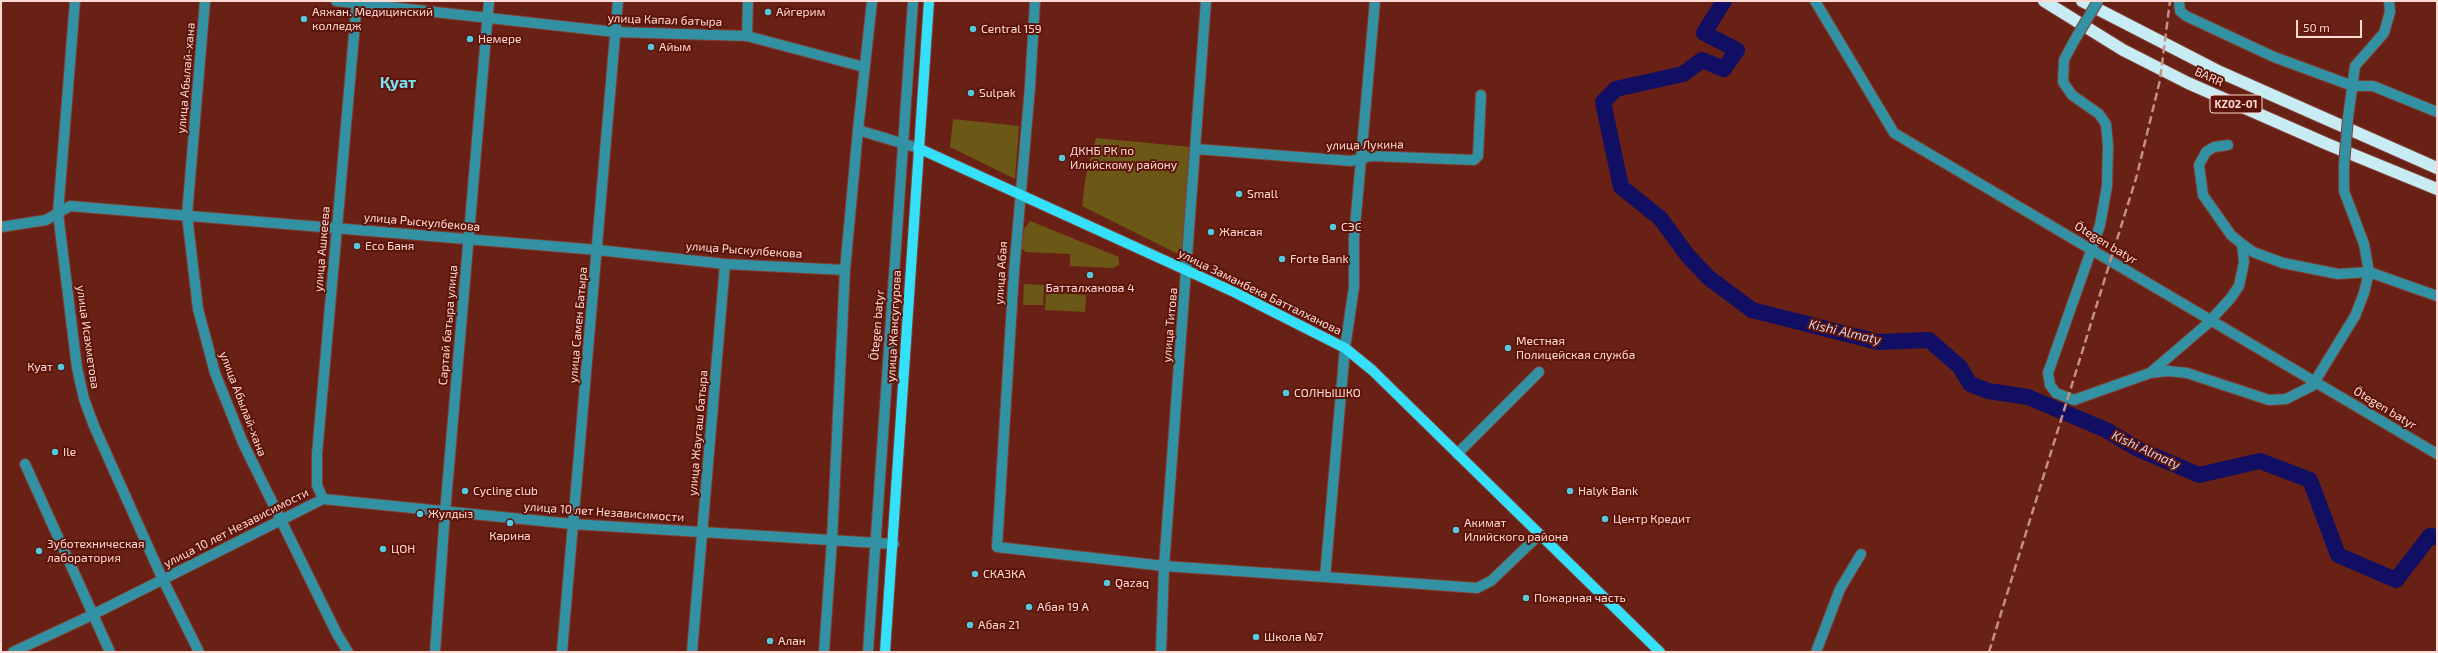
<!DOCTYPE html>
<html>
<head>
<meta charset="utf-8">
<style>
  body { margin:0 }
  #map { position:relative; width:2438px; height:653px; overflow:hidden; background:#692015; font-family:"Exo 2",sans-serif }
  canvas { display:block }
  .frame { position:absolute; inset:0; border:2px solid #ffdad2; pointer-events:none }
  .scale { position:absolute; left:2296px; top:20px; width:66px; height:18px; box-sizing:border-box; border:2px solid #ffdad2; border-top:0; padding-left:5px; font-size:12px; line-height:14px; white-space:nowrap; color:#ffdad2; -webkit-text-stroke:3px #5c140a; paint-order:stroke }
</style>
</head>
<body>
<div id="map">
<canvas width="2438" height="653"></canvas>
<div class="frame"></div>
<div class="scale">50 m</div>
</div>
<script>
const g = document.querySelector('canvas').getContext('2d');
g.lineJoin = 'round';
function fill(path, color) { g.fillStyle = color; g.fill(path, 'evenodd'); }
const poly = rows => new Path2D(rows.map(r => 'M' + r).join(''));
function trace(path, color, width, dash) { g.strokeStyle = color; g.lineWidth = width; g.lineCap = dash ? 'butt' : 'round'; g.setLineDash(dash || []); g.stroke(path); }
function label(font, color, halo, rows, align = 'center') {
  g.font = font + ' "Exo 2",sans-serif'; g.lineWidth = 4; g.setLineDash([]); g.textBaseline = 'middle'; g.strokeStyle = halo; g.fillStyle = color; for (const [text, x, y, turn = 0] of rows) {
    g.save(); g.translate(x, y); g.rotate((+turn || 0) * Math.PI / 180); g.textAlign = isNaN(turn) ? turn : align; if (halo) g.strokeText(text, 0, 0); g.fillText(text, 0, 0); g.restore();
  }
}
const green = poly([
  [953,119,1019,126,1015,179,950,147],
  [1096,138,1191,147,1184,251,1178,254,1082,206,1086,175],
  [1030,221,1119,257,1119,265,1113,268,1070,266,1070,254,1026,252,1021,248,1024,229],
  [1024,284,1044,285,1043,305,1023,305],
  [1046,292,1086,295,1085,312,1045,310]
]);
const river = poly([
  [1724,1,1704,33,1737,50,1724,69,1702,60,1683,74,1616,89,1603,102,1621,187,1660,218,1688,256,1709,278,1752,310,1878,342,1929,340,1960,367,1970,384,1988,391,2028,397,2106,430,2138,449,2199,475,2260,461,2310,480,2338,555,2396,580,2430,536,2437,537]
]);
const minor = poly([
  [75,1,58,213,77,368,84,399,94,426,163,580,199,652],
  [205,1,187,215,198,309,215,373,243,443,337,634,348,652],
  [336,1,615,32,747,36,864,67],
  [872,1,858,130,918,148],
  [1035,1,1030,87,1014,272,997,547,1164,566,1325,577,1345,348,1354,287,1354,238,1375,1],
  [1815,1,1894,133,2437,454],
  [2179,1,2180,11,2186,16,2274,57,2353,86,2373,86,2437,112],
  [747,36,748,1],
  [2074,41,2064,60,2063,82,2072,95,2099,114,2106,124,2108,145,2107,186,2100,225,2048,373,2050,385,2056,393,2074,400,2150,373,2168,371,2187,373,2269,400,2286,399,2312,386,2355,316,2364,293,2369,272,2364,244,2344,191,2344,165],
  [2348,118,2355,66,2384,33,2390,12,2389,1],
  [2228,145,2214,147,2206,152,2199,165,2203,195,2231,235,2242,244,2253,252,2283,263,2338,274,2369,272,2437,296],
  [1196,149,1351,161,1371,156,1474,160,1478,156,1481,95],
  [1,227,46,220,70,206,598,250,725,264,845,270],
  [2150,373,2206,325,2230,299,2239,286,2244,262,2242,244],
  [1457,454,1539,372],
  [25,464,110,652],
  [323,499,317,485,317,454,357,1],
  [1325,577,1477,588,1491,581,1539,535],
  [13,652,92,615,323,499,572,524,894,544],
  [435,652,445,513,489,1],
  [562,652,618,1],
  [692,652,725,264],
  [824,652,832,540,845,270,858,130],
  [868,652,913,1],
  [1161,652,1164,566,1206,1],
  [1816,652,1840,589,1861,554]
]);
const major = poly([
  [918,148,1234,292,1345,348,1372,370,1660,652],
  [885,652,929,1]
]);
const highway = poly([
  [2044,1,2123,50,2188,83,2327,144,2437,189],
  [2082,1,2220,72,2437,168]
]);
const rail = poly([
  [1989,652,2137,175,2160,80,2170,1]
]);
const minorBridge = poly([
  [2074,41,2098,1],
  [2344,165,2348,118]
]);
const markers = [
  [768,12,4,"#55cadf"],
  [304,19,4,"#55cadf"],
  [973,29,4,"#55cadf"],
  [470,39,4,"#55cadf"],
  [651,47,4,"#55cadf"],
  [971,93,4,"#55cadf"],
  [1062,158,4,"#55cadf"],
  [1239,194,4,"#55cadf"],
  [1333,227,4,"#55cadf"],
  [1211,232,4,"#55cadf"],
  [357,246,4,"#55cadf"],
  [1282,259,4,"#55cadf"],
  [1090,275,4,"#55cadf"],
  [1508,348,4,"#55cadf"],
  [61,367,4,"#55cadf"],
  [1286,393,4,"#55cadf"],
  [55,452,4,"#55cadf"],
  [465,491,4,"#55cadf"],
  [1570,491,4,"#55cadf"],
  [420,514,4,"#55cadf"],
  [1605,519,4,"#55cadf"],
  [510,523,4,"#55cadf"],
  [1456,530,4,"#55cadf"],
  [383,549,4,"#55cadf"],
  [39,551,4,"#55cadf"],
  [975,574,4,"#55cadf"],
  [1107,583,4,"#55cadf"],
  [1526,598,4,"#55cadf"],
  [1029,607,4,"#55cadf"],
  [970,625,4,"#55cadf"],
  [1256,637,4,"#55cadf"],
  [770,641,4,"#55cadf"]
];
const shields = [
  [2236,104,52]
];
const shieldNames = [
  ["KZ02-01",2236,104]
];
const poiNames = [
  ["Аяжан. Медицинский",312,12],
  ["колледж",312,26],
  ["Айгерим",776,12],
  ["Central 159",981,29],
  ["Немере",478,39],
  ["Айым",659,47],
  ["Sulpak",979,93],
  ["ДКНБ РК по",1070,151],
  ["Илийскому району",1070,165],
  ["Small",1247,194],
  ["СЭС",1341,227],
  ["Жансая",1219,232],
  ["Eco Баня",365,246],
  ["Forte Bank",1290,259],
  ["Батталханова 4",1090,288,"center"],
  ["Местная",1516,341],
  ["Полицейская служба",1516,355],
  ["Куат",53,367,"right"],
  ["СОЛНЫШКО",1294,393],
  ["Ile",63,452],
  ["Cycling club",473,491],
  ["Halyk Bank",1578,491],
  ["Жулдыз",428,514],
  ["Центр Кредит",1613,519],
  ["Акимат",1464,523],
  ["Илийского района",1464,537],
  ["Карина",510,536,"center"],
  ["Зуботехническая",47,544],
  ["лаборатория",47,558],
  ["ЦОН",391,549],
  ["СКАЗКА",983,574],
  ["Qazaq",1115,583],
  ["Пожарная часть",1534,598],
  ["Абая 19 А",1037,607],
  ["Абая 21",978,625],
  ["Школа №7",1264,637],
  ["Алан",778,641]
];
const streetNames = [
  ["улица Капал батыра",665,20,2],
  ["BARR",2209,77,24],
  ["улица Абылай-хана",186,78,-85],
  ["улица Лукина",1365,145,-1],
  ["улица Рыскулбекова",422,222,5],
  ["Ötegen batyr",2106,243,31],
  ["улица Ашкеева",322,249,-85],
  ["улица Рыскулбекова",744,250,4],
  ["улица Абая",1001,273,-86],
  ["улица Заманбека Батталханова",1260,292,26],
  ["Сартай батыра улица",448,325,-85],
  ["улица Самен Батыра",578,325,-85],
  ["Ötegen batyr",877,325,-85],
  ["улица Титова",1170,325,-85],
  ["улица Жансугурова",894,326,-87],
  ["улица Исахметова",88,337,82],
  ["улица Абылай-хана",243,404,69],
  ["Ötegen batyr",2385,408,31],
  ["улица Жаугаш батыра",698,433,-85],
  ["улица 10 лет Независимости",604,512,4],
  ["улица 10 лет Независимости",236,528,-27]
];
const waterNames = [
  ["Kіshі Almaty",1845,332,13],
  ["Kіshі Almaty",2146,450,25]
];
const districtNames = [
  ["Қуат",398,83]
];
fill(green, '#6c5816');
trace(river, '#110f63', 16);
trace(minor, '#813e33', 12);
trace(major, '#813e33', 12);
trace(highway, '#813e33', 14);
trace(minor, '#3291a2', 10);
trace(major, '#35e0fb', 10);
trace(highway, '#c7ecf3', 12);
trace(rail, '#c38f86', 2.5, [8, 4]);
trace(minorBridge, '#813e33', 12, []);
trace(minorBridge, '#3291a2', 10);
for (const [x, y, r, color] of markers) { const dot = new Path2D(); dot.arc(x, y, r, 0, 2 * Math.PI); g.fillStyle = color; g.fill(dot); trace(dot, '#5c140a', 1.5); }
for (const [x, y, w] of shields) { const box = new Path2D(); box.roundRect(x - w / 2, y - 9, w, 18, 3); g.fillStyle = '#5c140a'; g.fill(box); trace(box, '#ffdad2', 1); }
label('bold 11px', '#ffdad2', null, shieldNames);
label('12px', '#ffdad2', '#5c140a', poiNames, 'left');
label('12px', '#ffdad2', '#5c140a', streetNames);
label('italic 13px', '#ced6ee', '#5c140a', waterNames);
label('bold 16px', '#7ae1f5', '#5c140a', districtNames);
</script>
</body>
</html>
